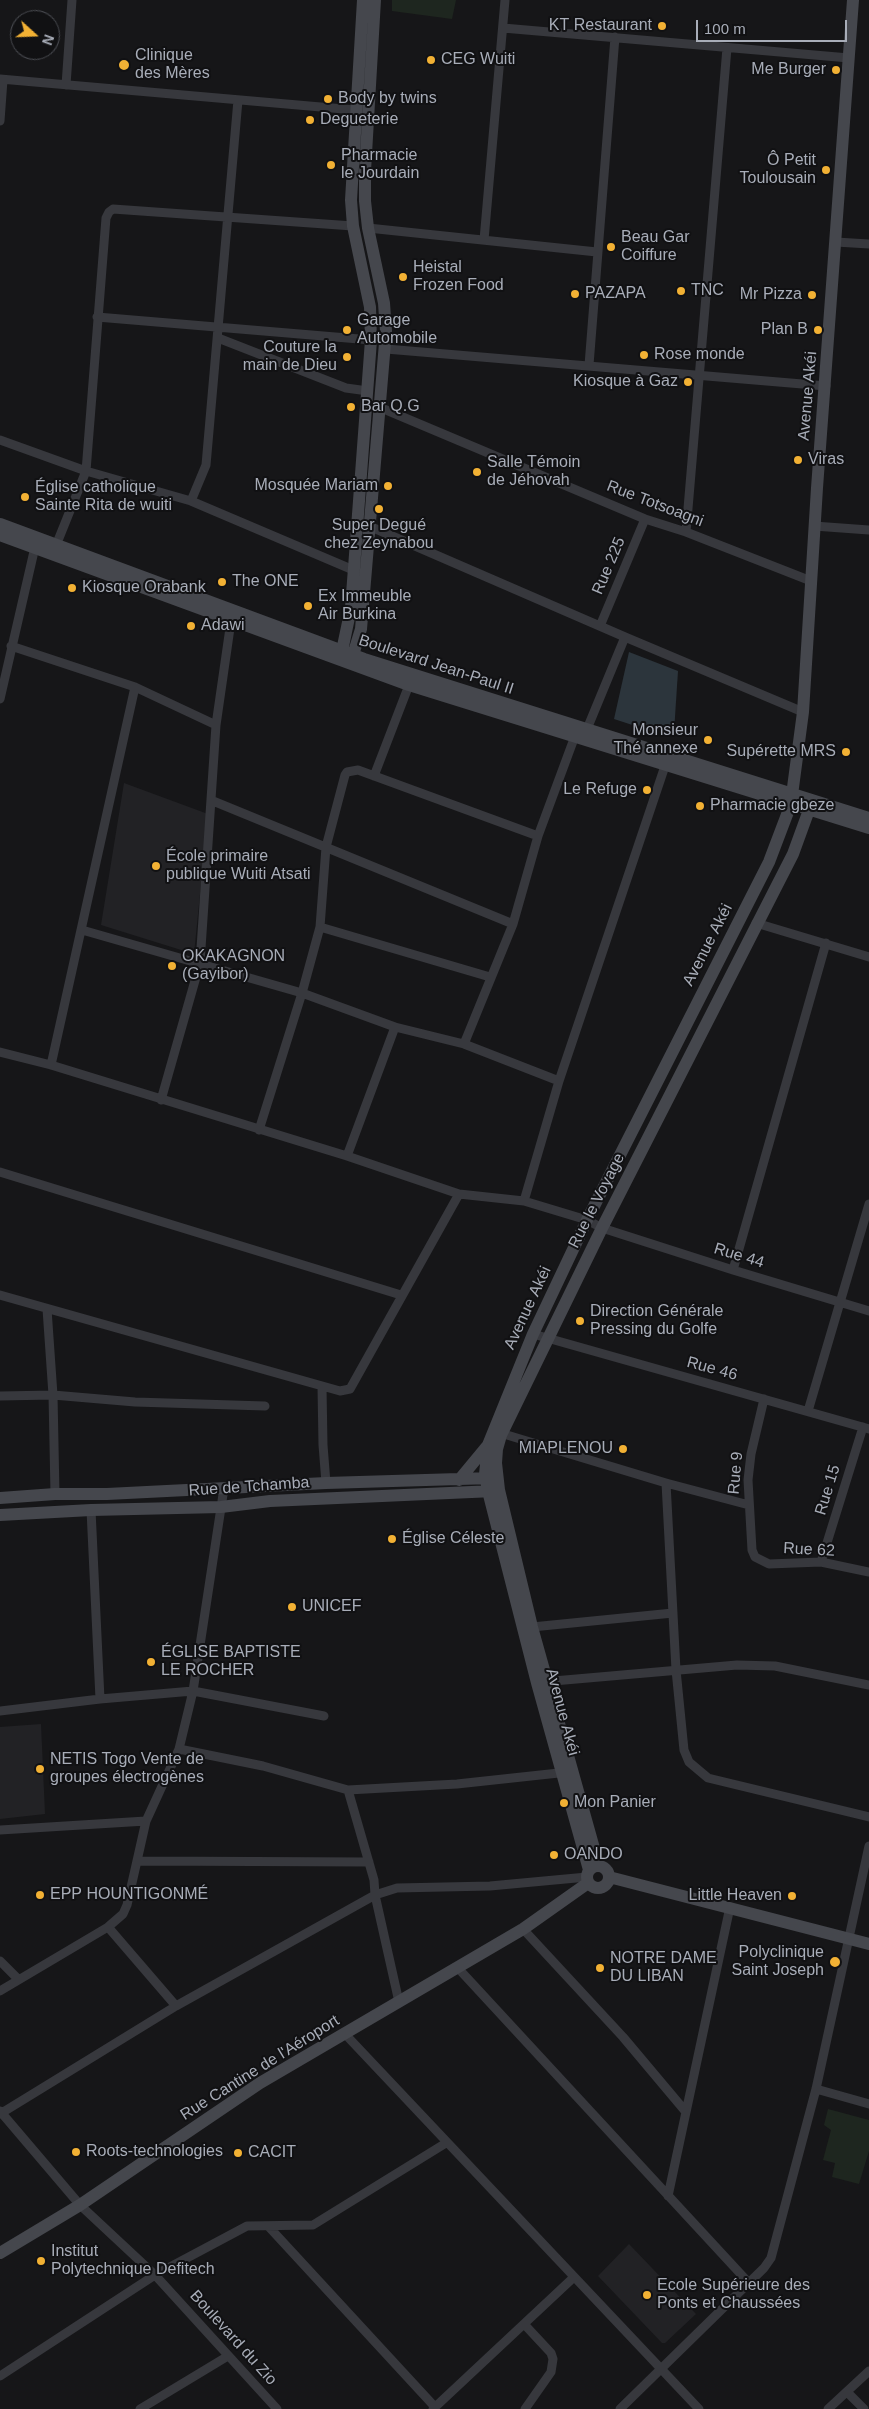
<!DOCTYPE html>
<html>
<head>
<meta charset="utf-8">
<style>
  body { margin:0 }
  #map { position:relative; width:869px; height:2409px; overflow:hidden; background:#161618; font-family:Arial,sans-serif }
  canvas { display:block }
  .north { position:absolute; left:10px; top:10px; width:50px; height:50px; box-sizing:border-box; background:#111113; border:1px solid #4d4f55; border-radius:50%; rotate:110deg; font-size:14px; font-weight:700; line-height:20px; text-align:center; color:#a8adb8 }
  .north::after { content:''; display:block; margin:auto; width:18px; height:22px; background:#f2b134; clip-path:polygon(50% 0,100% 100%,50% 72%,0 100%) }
  .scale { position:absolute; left:696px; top:20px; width:151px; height:22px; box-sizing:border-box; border:2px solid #a8adb8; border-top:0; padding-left:6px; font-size:15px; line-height:18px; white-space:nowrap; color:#a8adb8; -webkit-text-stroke:4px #111113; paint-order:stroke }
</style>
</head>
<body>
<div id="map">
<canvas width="869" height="2409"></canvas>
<div class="north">N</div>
<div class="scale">100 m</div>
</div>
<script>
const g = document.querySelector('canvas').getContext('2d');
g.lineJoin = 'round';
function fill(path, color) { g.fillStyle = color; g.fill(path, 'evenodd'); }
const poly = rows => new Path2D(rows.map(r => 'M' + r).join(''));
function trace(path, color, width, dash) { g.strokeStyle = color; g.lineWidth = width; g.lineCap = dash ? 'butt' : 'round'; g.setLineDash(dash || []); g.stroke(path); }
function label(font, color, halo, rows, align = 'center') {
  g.font = font + ' Arial,sans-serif'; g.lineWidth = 4; g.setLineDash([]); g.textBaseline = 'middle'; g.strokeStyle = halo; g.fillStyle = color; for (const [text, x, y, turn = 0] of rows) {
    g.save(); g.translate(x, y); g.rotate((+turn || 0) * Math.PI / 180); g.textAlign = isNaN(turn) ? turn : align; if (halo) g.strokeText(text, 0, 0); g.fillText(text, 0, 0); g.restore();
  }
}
const built = poly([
  [124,783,208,814,194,954,101,925],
  [41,1724,45,1814,0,1819,0,1727],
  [629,2244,696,2314,665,2343,662,2343,598,2276]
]);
const green = poly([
  [392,0,456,0,452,19,392,11],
  [828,2109,869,2120,869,2151,859,2184,832,2177,835,2163,823,2160,831,2130,824,2125]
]);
const water = poly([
  [629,652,678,671,674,732,663,735,614,719]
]);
const street = poly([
  [503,28,849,58],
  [0,79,355,110],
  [66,85,72,0],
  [0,121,3,80],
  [368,228,597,252],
  [484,240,505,0],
  [836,242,869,244],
  [97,317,371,340],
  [218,338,346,388,368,391],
  [386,349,826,386],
  [589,365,615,37],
  [379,407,645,519,686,532,811,581],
  [0,440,86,471,191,501,358,572],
  [191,501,206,465,238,100],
  [369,526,625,637],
  [814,526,869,530],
  [686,532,727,48],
  [57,543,86,471,106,218,109,212,113,209,353,226],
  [600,626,645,519],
  [11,646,135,687,216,725],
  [0,699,35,547],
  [587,729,625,637,803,712],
  [374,776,409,685],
  [213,801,513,924],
  [756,923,869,957],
  [320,927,490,977],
  [82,930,302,993,395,1027,464,1044,559,1081],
  [464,1044,513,924,538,836,575,736],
  [0,1052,51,1065,347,1156,459,1194,524,1201,587,1220,602,1228,733,1270,869,1311],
  [51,1065,135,687],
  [161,1100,200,963,216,725,231,621],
  [259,1130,302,993,320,927,326,847,345,775,347,772,358,770,538,836],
  [347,1156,395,1027],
  [0,1172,401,1295],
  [524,1201,559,1081,666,763],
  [733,1270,826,943],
  [0,1295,340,1391,350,1389,459,1194],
  [47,1309,53,1395,55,1494],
  [533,1334,869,1429],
  [322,1387,323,1445,326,1483],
  [0,1396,53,1395,135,1402,265,1406],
  [764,1399,751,1454,748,1480,752,1550,755,1557,769,1564,821,1562,869,1572],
  [808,1411,869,1204],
  [497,1432,666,1483,749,1505],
  [666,1483,676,1670,684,1750,689,1762,708,1778,869,1817],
  [91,1510,100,1699],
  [821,1562,863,1427],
  [532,1627,673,1613],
  [542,1682,737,1665,775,1666,869,1685],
  [0,1711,100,1699,193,1691,324,1716],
  [179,1749,263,1766,348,1790,457,1784,568,1772],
  [348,1790,374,1880,375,1895,399,2002],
  [0,1830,146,1821],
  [138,1861,369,1862],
  [108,1927,176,2006],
  [523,1929,623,2037,686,2112],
  [0,1961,18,1979],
  [457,1967,749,2283],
  [0,1991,108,1927,123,1914,127,1905,146,1821,179,1749,193,1691,224,1488],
  [345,2034,699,2409],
  [816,2089,869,2104],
  [0,2111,80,2205,155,2275,277,2409],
  [0,2114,176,2006,375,1895,397,1888,490,1886,587,1877],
  [668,2196,730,1907],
  [269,2227,435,2407],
  [524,2324,551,2353,553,2359,551,2372,525,2409],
  [0,2376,155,2275,247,2226,313,2225,446,2143],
  [847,2392,864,2409],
  [140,2409,228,2356],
  [433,2409,573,2278],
  [620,2409,764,2268,771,2258,816,2089,869,1846],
  [828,2409,869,2371]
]);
const secondary = poly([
  [0,524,364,659,869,818],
  [0,535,409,685,869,828],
  [343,658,342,651,351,608,371,340,370,307,353,226,351,200,363,0],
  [354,663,353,655,361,629,386,331,384,303,368,228,365,201,365,171,375,0],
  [792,795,803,712,817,488,853,0],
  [459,1480,488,1445],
  [0,1498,55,1494,107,1494,326,1483,492,1478],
  [0,1515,91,1510,221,1507,270,1501,494,1491],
  '587 1877a11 11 0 1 1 22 0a11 11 0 1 1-22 0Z',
  [599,1866,532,1627,499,1490,496,1463,497,1449,501,1435,602,1228,793,854,809,810,804,799],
  [589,1870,537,1683,488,1491,485,1474,488,1445,533,1334,587,1220,769,862,791,804,788,793],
  [609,1877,869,1944],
  [0,2253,80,2205,260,2083,523,1929,588,1883]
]);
const markers = [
  [662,26,5,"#f2b134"],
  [431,60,5,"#f2b134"],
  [124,65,6,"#f2b134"],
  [836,70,5,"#f2b134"],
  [328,99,5,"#f2b134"],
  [310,120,5,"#f2b134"],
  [331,165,5,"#f2b134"],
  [826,170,5,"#f2b134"],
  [611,247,5,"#f2b134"],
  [403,277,5,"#f2b134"],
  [681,291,5,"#f2b134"],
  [575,294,5,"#f2b134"],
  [812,295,5,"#f2b134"],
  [347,330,5,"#f2b134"],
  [818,330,5,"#f2b134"],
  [644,355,5,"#f2b134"],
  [347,357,5,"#f2b134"],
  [688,382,5,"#f2b134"],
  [351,407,5,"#f2b134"],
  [798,460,5,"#f2b134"],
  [477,472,5,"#f2b134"],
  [388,486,5,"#f2b134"],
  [25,497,5,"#f2b134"],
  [379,509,5,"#f2b134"],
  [222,582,5,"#f2b134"],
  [72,588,5,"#f2b134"],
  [308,606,5,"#f2b134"],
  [191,626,5,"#f2b134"],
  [708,740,5,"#f2b134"],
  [846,752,5,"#f2b134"],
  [647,790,5,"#f2b134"],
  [700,806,5,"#f2b134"],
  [156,866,5,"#f2b134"],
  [172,966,5,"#f2b134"],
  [580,1321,5,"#f2b134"],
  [623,1449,5,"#f2b134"],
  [392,1539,5,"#f2b134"],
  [292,1607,5,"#f2b134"],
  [151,1662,5,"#f2b134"],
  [40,1769,5,"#f2b134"],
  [564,1803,5,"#f2b134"],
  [554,1855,5,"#f2b134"],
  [40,1895,5,"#f2b134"],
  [792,1896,5,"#f2b134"],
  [835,1962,6,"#f2b134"],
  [600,1968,5,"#f2b134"],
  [76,2152,5,"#f2b134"],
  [238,2153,5,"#f2b134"],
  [41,2261,5,"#f2b134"],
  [647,2295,5,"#f2b134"]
];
const poiNames = [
  ["KT Restaurant",652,26,"right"],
  ["Clinique",135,56],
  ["des Mères",135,74],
  ["CEG Wuiti",441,60],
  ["Me Burger",826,70,"right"],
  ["Body by twins",338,99],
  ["Degueterie",320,120],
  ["Pharmacie",341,156],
  ["le Jourdain",341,174],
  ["Ô Petit",816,161,"right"],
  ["Toulousain",816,179,"right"],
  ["Beau Gar",621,238],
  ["Coiffure",621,256],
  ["Heistal",413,268],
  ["Frozen Food",413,286],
  ["TNC",691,291],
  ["PAZAPA",585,294],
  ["Mr Pizza",802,295,"right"],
  ["Garage",357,321],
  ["Automobile",357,339],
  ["Plan B",808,330,"right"],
  ["Couture la",337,348,"right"],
  ["main de Dieu",337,366,"right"],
  ["Rose monde",654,355],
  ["Kiosque à Gaz",678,382,"right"],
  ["Bar Q.G",361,407],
  ["Viras",808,460],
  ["Salle Témoin",487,463],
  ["de Jéhovah",487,481],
  ["Mosquée Mariam",378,486,"right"],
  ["Église catholique",35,488],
  ["Sainte Rita de wuiti",35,506],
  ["Super Degué",379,526,"center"],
  ["chez Zeynabou",379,544,"center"],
  ["The ONE",232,582],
  ["Kiosque Orabank",82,588],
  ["Ex Immeuble",318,597],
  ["Air Burkina",318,615],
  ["Adawi",201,626],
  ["Monsieur",698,731,"right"],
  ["Thé annexe",698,749,"right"],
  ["Supérette MRS",836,752,"right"],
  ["Le Refuge",637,790,"right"],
  ["Pharmacie gbeze",710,806],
  ["École primaire",166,857],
  ["publique Wuiti Atsati",166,875],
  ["OKAKAGNON",182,957],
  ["(Gayibor)",182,975],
  ["Direction Générale",590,1312],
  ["Pressing du Golfe",590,1330],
  ["MIAPLENOU",613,1449,"right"],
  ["Église Céleste",402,1539],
  ["UNICEF",302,1607],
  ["ÉGLISE BAPTISTE",161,1653],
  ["LE ROCHER",161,1671],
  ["NETIS Togo Vente de",50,1760],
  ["groupes électrogènes",50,1778],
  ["Mon Panier",574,1803],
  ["OANDO",564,1855],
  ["EPP HOUNTIGONMÉ",50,1895],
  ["Little Heaven",782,1896,"right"],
  ["Polyclinique",824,1953,"right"],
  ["Saint Joseph",824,1971,"right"],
  ["NOTRE DAME",610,1959],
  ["DU LIBAN",610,1977],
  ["Roots-technologies",86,2152],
  ["CACIT",248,2153],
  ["Institut",51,2252],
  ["Polytechnique Defitech",51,2270],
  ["Ecole Supérieure des",657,2286],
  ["Ponts et Chaussées",657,2304]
];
const streetNames = [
  ["Avenue Akéi",808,396,-85],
  ["Rue Totsoagni",655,504,21],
  ["Rue 225",609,566,-67],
  ["Boulevard Jean-Paul II",436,665,18],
  ["Avenue Akéi",708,945,-63],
  ["Rue le Voyage",597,1201,-63],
  ["Rue 44",739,1256,17],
  ["Avenue Akéi",528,1308,-65],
  ["Rue 46",712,1369,15],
  ["Rue 9",736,1473,-85],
  ["Rue de Tchamba",249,1487,-4],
  ["Rue 15",828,1490,-73],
  ["Rue 62",809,1550,3],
  ["Avenue Akéi",562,1712,75],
  ["Rue Cantine de l'Aéroport",260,2068,-32],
  ["Boulevard du Zio",233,2338,48]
];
fill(built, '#222225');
fill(green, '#1e261f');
fill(water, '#2c353c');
trace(street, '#37383d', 9);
trace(secondary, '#45474d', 12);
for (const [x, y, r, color] of markers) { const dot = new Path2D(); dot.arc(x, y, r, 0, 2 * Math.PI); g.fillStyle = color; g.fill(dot); trace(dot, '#111113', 2); }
label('16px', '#a8adb8', '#111113', poiNames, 'left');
label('16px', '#a8adb8', '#111113', streetNames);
</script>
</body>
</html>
